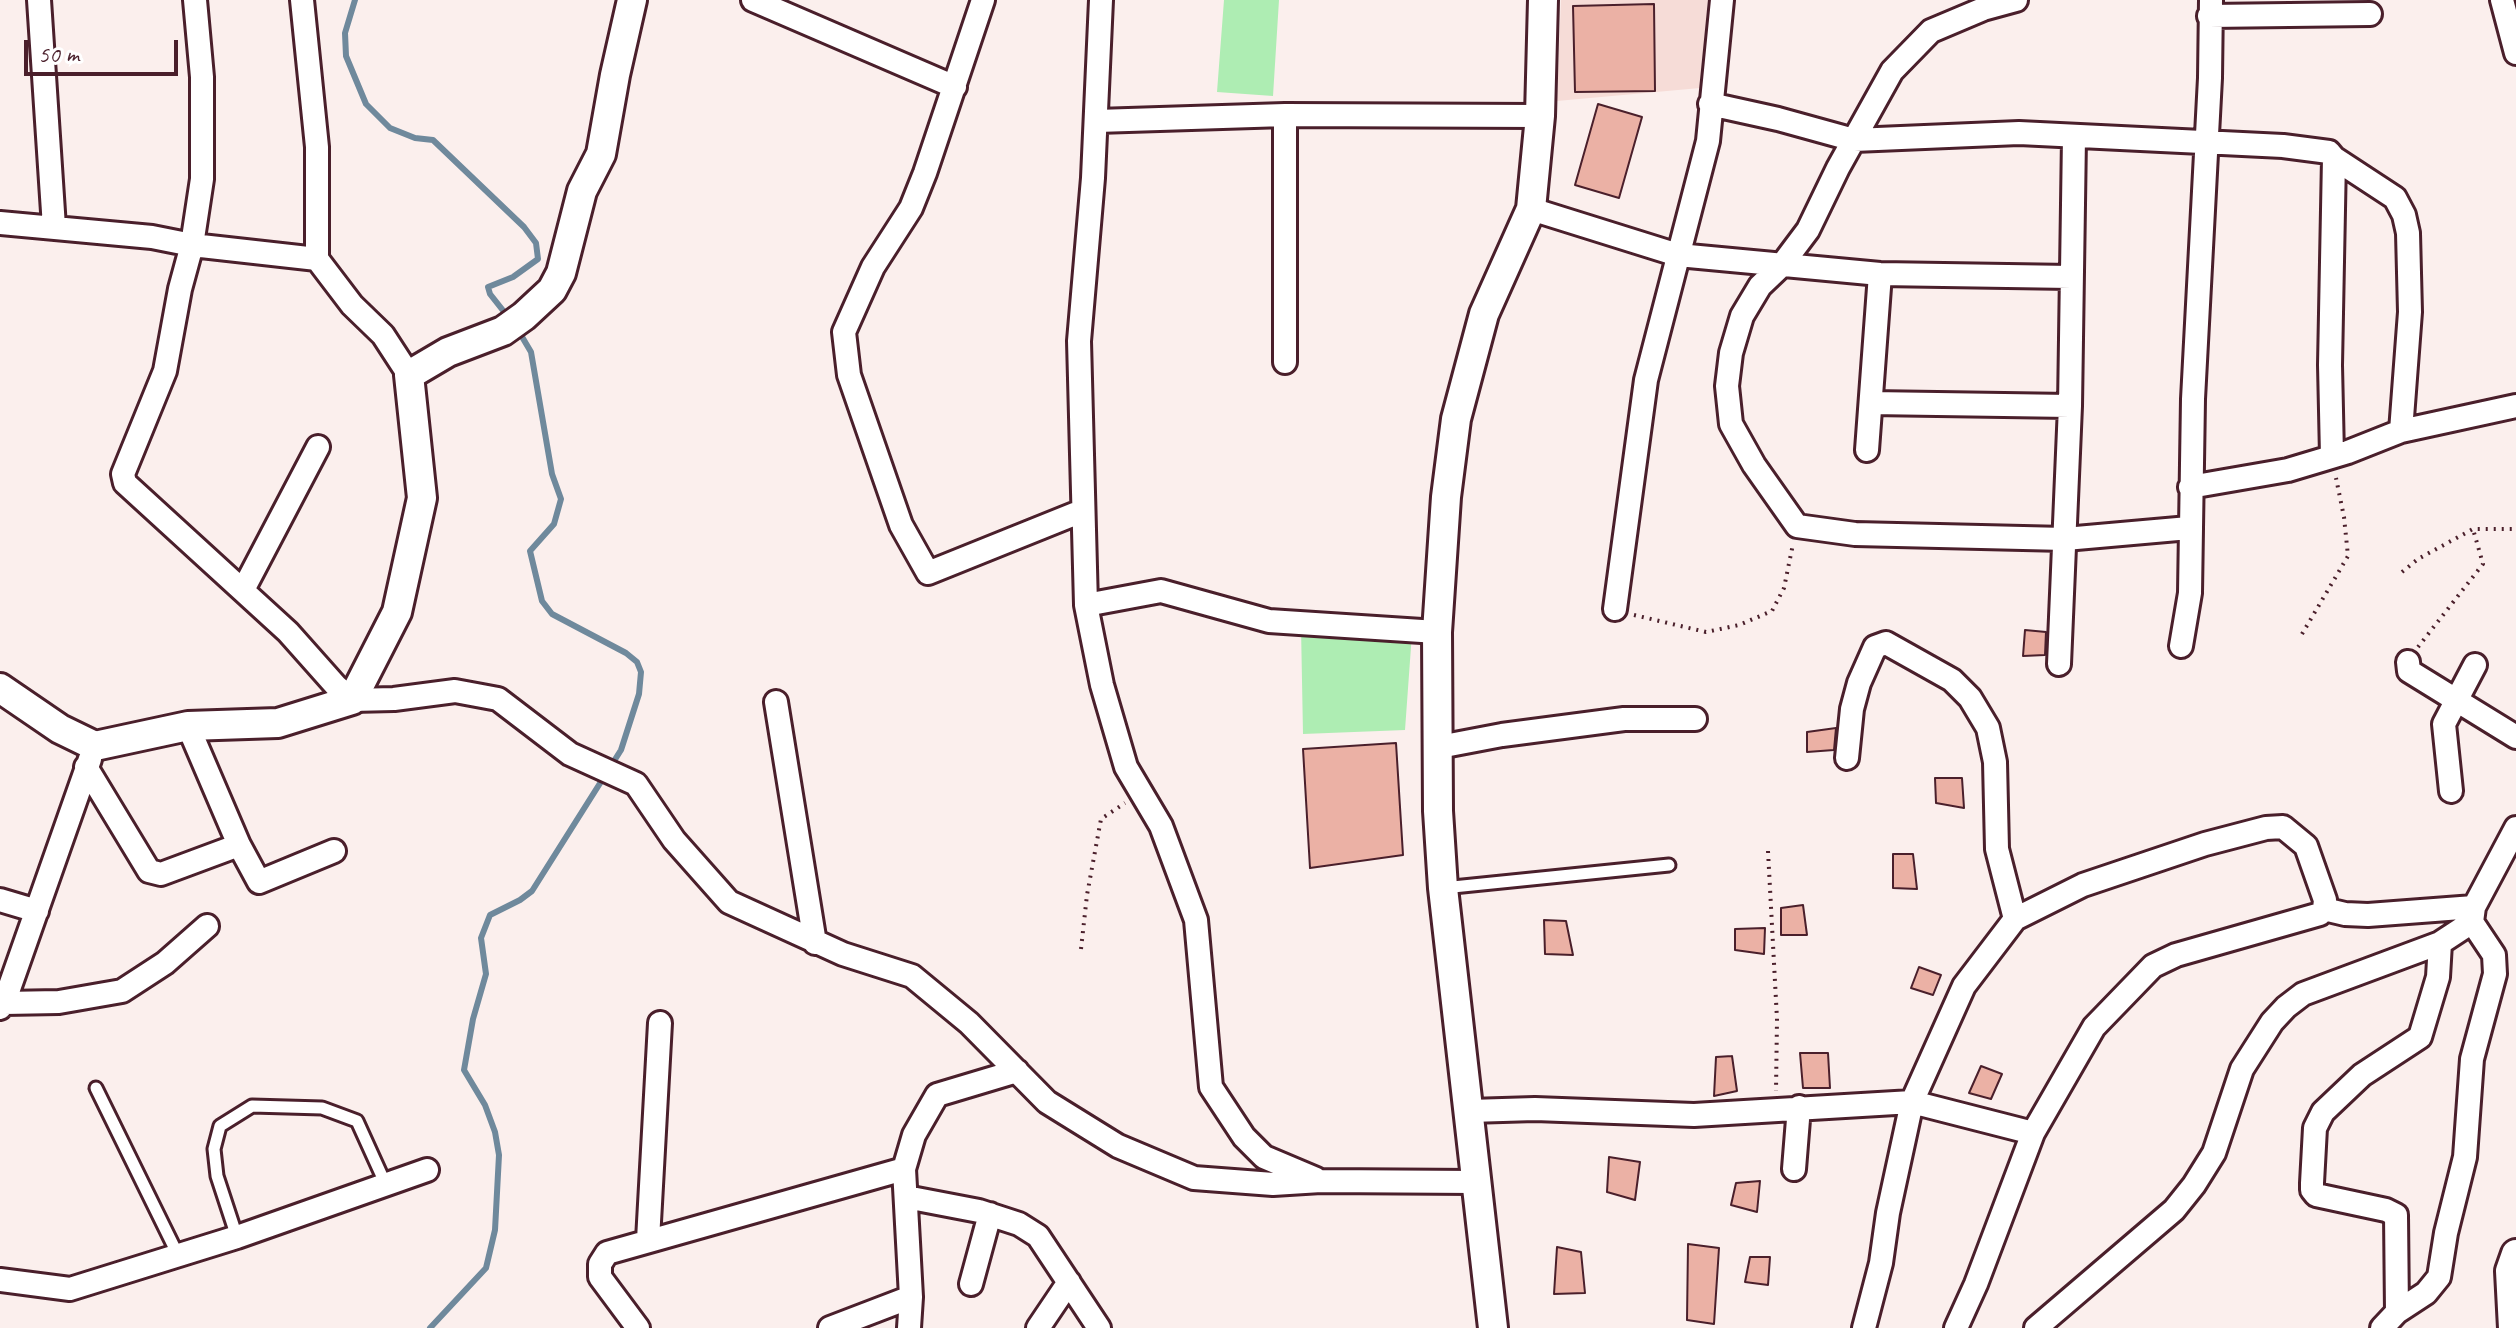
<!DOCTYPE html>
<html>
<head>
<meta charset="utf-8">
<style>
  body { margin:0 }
  #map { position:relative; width:2516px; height:1328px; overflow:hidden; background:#fbefed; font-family:Caveat,sans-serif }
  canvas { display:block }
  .scale { position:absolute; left:24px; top:40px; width:154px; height:36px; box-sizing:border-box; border:4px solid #4a1f2b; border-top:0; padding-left:10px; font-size:24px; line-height:28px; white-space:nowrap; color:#4a1f2b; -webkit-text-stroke:6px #fff; paint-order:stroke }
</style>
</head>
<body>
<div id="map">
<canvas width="2516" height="1328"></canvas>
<div class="scale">50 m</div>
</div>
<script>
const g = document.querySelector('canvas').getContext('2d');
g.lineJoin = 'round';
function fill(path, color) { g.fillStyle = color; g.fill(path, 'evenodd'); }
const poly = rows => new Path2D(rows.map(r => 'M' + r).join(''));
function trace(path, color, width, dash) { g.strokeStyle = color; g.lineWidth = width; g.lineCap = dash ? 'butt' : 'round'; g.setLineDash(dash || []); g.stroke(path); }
const built = poly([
  [1561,0,1708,0,1700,88,1557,101]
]);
const green = poly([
  [1224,0,1279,0,1273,96,1217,92],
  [1301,627,1412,633,1405,730,1303,734]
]);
const stream = poly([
  [355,0,345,33,346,56,366,104,390,128,415,138,433,140,524,227,536,243,538,259,513,277,488,287,490,294,509,318],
  [430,1328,486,1268,495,1230,499,1155,495,1132,485,1105,464,1070,473,1019,486,974,481,938,490,915,520,900,532,891,621,750,639,694,641,672,637,662,626,653,552,614,542,601,530,551,554,524,561,499,552,474,531,352,518,330]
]);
const building = poly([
  [1654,4,1655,91,1575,92,1573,6,1654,4],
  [1598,104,1642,117,1619,198,1575,185,1598,104],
  [2025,630,2046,632,2045,655,2023,656,2025,630],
  [1836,728,1834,750,1807,752,1807,732,1836,728],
  [1396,743,1403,855,1310,868,1303,749,1396,743],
  [1935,778,1962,778,1964,808,1936,803,1935,778],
  [1893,854,1913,854,1917,889,1893,888,1893,854],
  [1803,905,1807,935,1781,935,1781,908,1803,905],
  [1544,920,1566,921,1573,955,1545,954,1544,920],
  [1765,928,1764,954,1735,950,1735,929,1765,928],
  [1919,967,1941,975,1933,995,1911,988,1919,967],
  [1800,1053,1828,1053,1830,1088,1803,1088,1800,1053],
  [1732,1056,1737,1091,1714,1096,1716,1057,1732,1056],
  [1981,1066,2002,1074,1991,1099,1969,1093,1981,1066],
  [1609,1157,1640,1162,1635,1200,1607,1192,1609,1157],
  [1760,1181,1757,1212,1731,1205,1736,1183,1760,1181],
  [1688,1244,1719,1248,1714,1324,1687,1320,1688,1244],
  [1557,1247,1581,1252,1585,1293,1554,1294,1557,1247],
  [1750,1257,1770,1257,1768,1285,1745,1282,1750,1257]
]);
const path = poly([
  [2402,572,2418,559,2473,529,2516,529],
  [1634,615,1706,632,1739,625,1772,611,1784,588,1793,544],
  [2302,634,2348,556,2344,517,2336,478],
  [2418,647,2483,564,2473,529],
  [1768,851,1777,1019,1776,1091],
  [1081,949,1087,895,1101,819,1125,803]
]);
const service = poly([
  [1443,888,1669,865],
  [96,1088,178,1255],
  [237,1237,217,1176,214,1149,220,1126,252,1106,322,1108,357,1121,386,1185]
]);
const minor = poly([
  [39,0,54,227],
  [195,0,202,77,202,179,192,245,180,289,165,371,123,474,125,483,288,632,336,686,352,700,394,699,455,691,498,699,570,754,636,784,674,840,729,902,843,954,912,976,969,1023,1047,1102,1118,1146,1194,1178,1273,1184,1321,1181,1475,1182],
  [302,0,317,147,317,259],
  [753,0,955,87],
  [983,0,925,173,911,208,873,267,844,332,849,375,901,525,928,573,1082,511],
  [1101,0,1093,178,1079,341,1086,605,1102,685,1126,767,1161,826,1196,920,1211,1087,1244,1137,1264,1157,1316,1179],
  [2016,0,1983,9,1931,31,1892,71,1838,168,1808,230,1781,266,1760,286,1742,316,1731,353,1727,386,1731,424,1754,465,1797,526,1855,534,2065,539,2189,528],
  [2502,0,2516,53],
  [2209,16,2370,14],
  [1710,104,1778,119,1854,140,2019,133,2283,146,2329,152,2334,158,2330,365,2332,456],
  [1097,121,1285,115,1540,116],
  [2334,158,2395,198,2404,215,2408,233,2410,312,2401,431],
  [1531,209,1678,255,1880,274,2071,277],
  [0,223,152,237,192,245,317,259,352,305,383,335,409,375],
  [1285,362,1285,115],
  [1871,403,2070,406],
  [1867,450,1880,274],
  [2190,487,2288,470,2348,452,2401,431,2516,406],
  [243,590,318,447],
  [1086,605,1161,591,1269,621,1437,632],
  [1615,609,1646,380,1708,141,1722,0],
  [2181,646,2190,593,2193,399,2210,78,2211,0],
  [2408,662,2409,671,2516,737],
  [2059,664,2070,406,2074,137],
  [776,702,815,943],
  [188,726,239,845],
  [1439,747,1502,735,1624,719,1695,719],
  [1847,758,1852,709,1859,683,1875,647,1886,643,1952,680,1970,698,1988,728,1995,762,1997,849,2015,919],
  [86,767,149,871,161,874,239,845,259,882,334,851],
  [2451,791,2444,724,2475,665],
  [0,900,37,911],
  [4,1003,59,1002,122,991,165,963,207,926],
  [0,1008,4,1003,90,759],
  [1470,1111,1535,1109,1694,1115,1912,1102,2033,1133],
  [1794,1169,1799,1107],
  [906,1197,979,1211,1019,1224,1038,1236,1099,1328],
  [648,1240,660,1023],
  [0,1280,70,1289,237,1237,427,1170],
  [971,1284,990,1214],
  [2397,1312,2396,1215,2386,1210,2316,1195,2312,1190,2312,1183,2315,1128,2323,1112,2362,1075,2420,1037,2438,977,2440,943],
  [638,1328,600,1277,600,1264,607,1253,904,1169],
  [830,1328,911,1297],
  [909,1328,911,1297,904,1169,914,1135,937,1095,1017,1071],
  [1038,1328,1069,1282],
  [1864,1328,1881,1263,1888,1213,1912,1102,1964,986,2015,919,2083,885,2205,844,2266,828,2283,827,2306,846,2325,900,2324,909],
  [1956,1328,1976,1284,2033,1133,2094,1027,2153,966,2176,955,2320,914,2324,909,2345,914,2368,915,2474,907],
  [2036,1328,2174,1210,2194,1185,2214,1153,2242,1069,2272,1022,2286,1007,2303,994,2440,943,2472,922],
  [2382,1328,2397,1312,2426,1293,2439,1277,2446,1233,2465,1157,2472,1059,2495,974,2494,955,2472,922,2474,907,2516,828]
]);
const tertiary = poly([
  [0,688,60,729,95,746,188,726,278,723,352,700,397,612,422,498,409,375,448,352,503,331,524,316,552,290,561,273,582,191,601,154,615,75,632,0],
  [1493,1328,1443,888,1438,811,1437,632,1446,497,1456,419,1484,314,1531,209,1540,116,1543,0],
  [2513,1328,2510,1271,2516,1254]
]);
fill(built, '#f6dcd7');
fill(green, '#aeedb3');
trace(stream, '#6f899c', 6);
fill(building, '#ebb1a5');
trace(building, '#4a1f2b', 2);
trace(service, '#4a1f2b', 17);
trace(minor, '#4a1f2b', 28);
trace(tertiary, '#4a1f2b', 34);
trace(path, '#4a1f2b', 4, [2, 6]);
trace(service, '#fff', 11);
trace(minor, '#fff', 22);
trace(tertiary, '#fff', 28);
</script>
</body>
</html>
